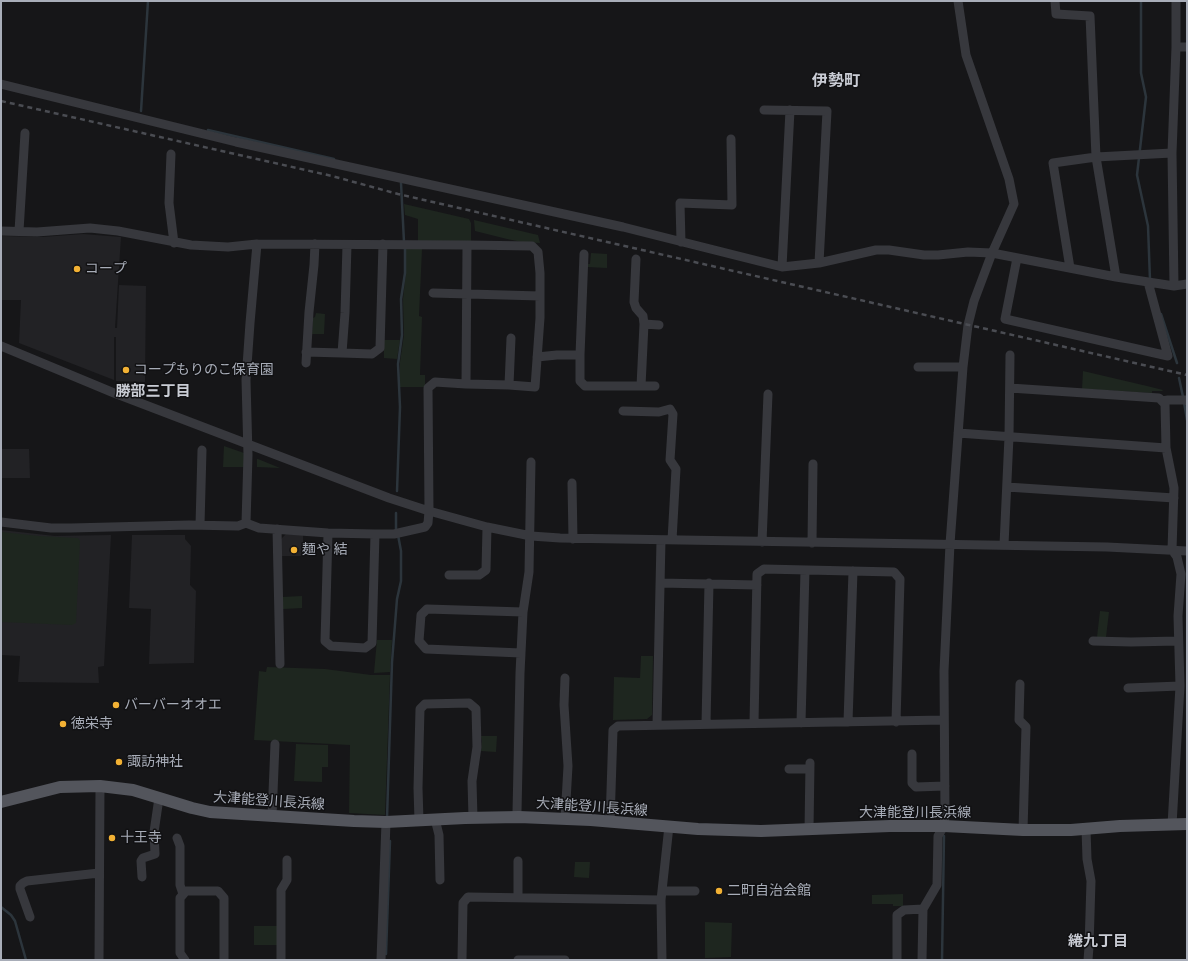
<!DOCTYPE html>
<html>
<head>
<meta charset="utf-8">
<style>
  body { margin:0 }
  #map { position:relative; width:1188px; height:961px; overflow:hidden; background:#161618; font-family:"Public Sans",sans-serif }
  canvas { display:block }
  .frame { position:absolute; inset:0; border:2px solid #a8adb8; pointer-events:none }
</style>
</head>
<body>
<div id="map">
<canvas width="1188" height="961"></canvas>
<div class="frame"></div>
</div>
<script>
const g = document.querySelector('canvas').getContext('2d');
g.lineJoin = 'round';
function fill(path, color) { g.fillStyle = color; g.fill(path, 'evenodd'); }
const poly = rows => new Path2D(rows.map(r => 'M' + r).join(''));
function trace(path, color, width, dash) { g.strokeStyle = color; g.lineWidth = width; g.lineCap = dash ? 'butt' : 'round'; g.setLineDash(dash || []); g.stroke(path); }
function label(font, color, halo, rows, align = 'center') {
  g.font = font + ' "Public Sans","Noto Sans JP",sans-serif'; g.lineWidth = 3; g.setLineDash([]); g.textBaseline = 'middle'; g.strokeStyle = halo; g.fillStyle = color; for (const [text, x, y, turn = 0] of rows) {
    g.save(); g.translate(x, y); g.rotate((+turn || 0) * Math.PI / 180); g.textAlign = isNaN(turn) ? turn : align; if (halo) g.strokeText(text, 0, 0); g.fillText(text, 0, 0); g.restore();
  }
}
const built = poly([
  [83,234,121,237,115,328,117,328,119,285,146,286,145,382,116,381,116,337,114,337,114,380,19,343,21,300,1,300,1,236,42,237],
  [1,449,29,449,30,478,1,478],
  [1,530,55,536,111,535,104,666,98,667,99,683,18,682,20,656,1,655],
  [286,534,303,535,303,556,281,556,281,539],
  [132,535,185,535,185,539,191,546,190,585,196,591,194,663,149,664,151,609,129,608]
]);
const green = poly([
  [404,204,469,219,471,223,471,241,418,241,418,219,405,215],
  [474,220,538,235,540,243,522,242,507,239,475,231],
  [406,249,422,249,419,316,422,317,420,375,425,375,425,387,399,387,400,362,404,335,403,299,406,271],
  [591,253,607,254,607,268,588,267,587,264,590,264],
  [316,313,325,314,324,334,312,334,313,318,315,317],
  [384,340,400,340,397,359,384,358],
  [1083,371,1147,386,1163,390,1162,391,1152,391,1152,393,1082,389],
  [224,446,244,453,244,467,223,467],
  [257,459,258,459,280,468,257,467],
  [1,532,39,536,78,538,80,541,76,623,72,625,1,622],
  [302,596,302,608,283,609,283,597],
  [1100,611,1109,612,1106,637,1097,637],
  [377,640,392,640,390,672,374,673],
  [641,656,653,656,652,715,647,719,613,720,614,677,640,678],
  [267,667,325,669,371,675,390,675,385,815,349,813,350,745,254,740,259,671,266,672],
  [481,736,497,736,496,752,481,751,482,741],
  [296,744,328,745,328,767,322,767,322,782,294,781],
  [575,862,590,862,589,878,574,877],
  [903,894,903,906,893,906,893,904,872,904,872,895],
  [705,922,732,923,731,957,705,958],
  [254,926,277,926,277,945,254,945]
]);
const stream = poly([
  [1141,1,1141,73,1146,97,1137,175,1148,226,1150,280],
  [141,111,148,1],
  [208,130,334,159],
  [401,183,404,242],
  [1161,314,1177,363],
  [1179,378,1183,397],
  [1184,402,1187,420],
  [397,491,400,407,398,364,402,335,401,299,405,273,405,247],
  [396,513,396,531],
  [387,818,392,662,397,599,401,581,401,551,398,535],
  [1,907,11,915,15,921,26,960],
  [386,954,390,841],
  [942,960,944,836]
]);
const minor = poly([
  [1055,1,1056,14,1090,16,1096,157,1116,277],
  [1176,47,1187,47],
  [1,84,236,142,623,227,782,267,819,263,876,250,889,250,924,255,938,255,968,252,992,253,1116,277,1174,286,1187,284],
  [764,110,827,111,819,263],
  [171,154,169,203,174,243],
  [1,231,37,232,90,228,118,231,191,245,228,247,257,244,250,323,246,380,248,455,246,523],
  [19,231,25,133],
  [681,242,680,203,732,205,731,139],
  [257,244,467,245],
  [1017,258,1005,319,1168,356,1148,282],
  [782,267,790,110],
  [1070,268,1053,163,1096,157,1172,153],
  [1174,286,1172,153,1176,47,1176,1],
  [433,293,540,296],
  [644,324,659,325],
  [1,346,114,393,389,498,429,511,487,527,531,536,560,538,1107,547,1187,551],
  [306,352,342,353,345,313,347,245],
  [342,353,372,354,380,348,383,244],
  [580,355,584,254],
  [537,357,557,355,580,355,580,381,585,386,641,386,644,324,643,316,636,308,634,302,636,259],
  [306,363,309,312,314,265,315,244],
  [918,367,963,367],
  [509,385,511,338],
  [641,386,655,386],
  [1010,388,1159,398,1165,404,1166,448,1174,488,1172,550,1177,557,1181,574,1178,616,1180,686,1172,825],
  [1162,401,1168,400,1186,400,1187,401],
  [623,411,659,412,670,409,673,414,670,460,676,469,672,540],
  [958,433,1166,448],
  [572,483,573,539],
  [1007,487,1174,498],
  [1,522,51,528,71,528,189,525,238,526,246,523,259,528,328,533,375,534,394,534,425,527,428,523,429,511,428,388,435,382,466,384,509,385,535,387,540,318,540,273,538,252,532,246,467,245,466,384],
  [200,525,202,450],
  [277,529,280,664],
  [328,533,325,641,331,646,365,648,372,643,375,534],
  [762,542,768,394],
  [812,543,813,464],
  [1004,545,1009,437,1010,355],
  [449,575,479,575,486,570,487,527],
  [660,583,757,585],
  [1093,641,1131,642,1178,641],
  [521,653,426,649,419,641,421,615,427,609,523,612],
  [1020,684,1019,720,1026,727,1023,830],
  [1128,688,1180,686],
  [848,722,853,571],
  [754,723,757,574,764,569,894,572,900,579,896,722],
  [801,723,805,570],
  [706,724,709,583],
  [657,725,661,540],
  [912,754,912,783,916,787,945,786],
  [789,769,810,769],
  [272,817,275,744],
  [519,817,517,812,520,673,523,612,529,572,531,462],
  [435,819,439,835,440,880],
  [565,819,568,766,564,705,565,678],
  [419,821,418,788,420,709,425,704,469,703,476,709,477,747,472,781,473,818],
  [610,822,613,730,618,726,944,720],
  [1086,829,1087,859,1091,881,1089,947,1088,960],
  [809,830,810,763],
  [177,838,180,846,180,885,183,894],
  [142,877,141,861,143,858,155,854,154,832,159,798],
  [662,891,695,891],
  [518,898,518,861],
  [30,917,20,889,20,886,23,883,27,881,99,873],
  [462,959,463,903,468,897,661,900],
  [99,960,100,786],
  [185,960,180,953,180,898,186,891,218,891,224,898,224,960],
  [281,960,281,890,287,880,287,860],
  [381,960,386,822],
  [518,960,565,960],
  [662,960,661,900,669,826],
  [897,960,897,915,904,910,923,909],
  [922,960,923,909,937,885,938,836,944,826,945,815,944,671,950,544,963,367,968,325,974,301,992,253,1014,204,1009,179,966,55,958,1]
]);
const major = poly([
  [1,802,60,787,100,786,133,790,192,808,210,812,354,821,386,822,465,818,519,817,591,820,698,829,761,831,890,826,944,826,1023,830,1071,830,1120,826,1187,824]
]);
const rail = poly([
  [1,101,332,176,398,194,1187,375]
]);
const markers = [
  [77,269,4,"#f2b134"],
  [126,370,4,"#f2b134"],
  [294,550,4,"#f2b134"],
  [116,705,4,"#f2b134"],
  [63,724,4,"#f2b134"],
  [119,762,4,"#f2b134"],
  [112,838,4,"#f2b134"],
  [719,891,4,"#f2b134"]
];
const poiNames = [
  ["コープ",85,269],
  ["コープもりのこ保育園",134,370],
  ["麺や 結",302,550],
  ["バーバーオオエ",124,705],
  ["徳栄寺",71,724],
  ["諏訪神社",127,762],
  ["十王寺",120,838],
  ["二町自治会館",727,891]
];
const streetNames = [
  ["大津能登川長浜線",269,801,4],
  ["大津能登川長浜線",592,807,4],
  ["大津能登川長浜線",915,813]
];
const neighbourhoodNames = [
  ["勝部三丁目",153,391],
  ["綣九丁目",1098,941]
];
const quarterNames = [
  ["伊勢町",836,81]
];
fill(built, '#222225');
fill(green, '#1e261f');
trace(stream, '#2c353c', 2.5);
trace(minor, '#37383d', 9);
trace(major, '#53555c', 12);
trace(rail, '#4a4c52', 2.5, [5, 4]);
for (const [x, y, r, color] of markers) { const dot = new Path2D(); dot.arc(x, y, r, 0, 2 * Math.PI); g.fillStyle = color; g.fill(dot); trace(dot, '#111113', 1.5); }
label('14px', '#a8adb8', '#111113', poiNames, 'left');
label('14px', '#a8adb8', '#111113', streetNames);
label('bold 15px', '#c9ccd4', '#111113', neighbourhoodNames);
label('bold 16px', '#c9ccd4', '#111113', quarterNames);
</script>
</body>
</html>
